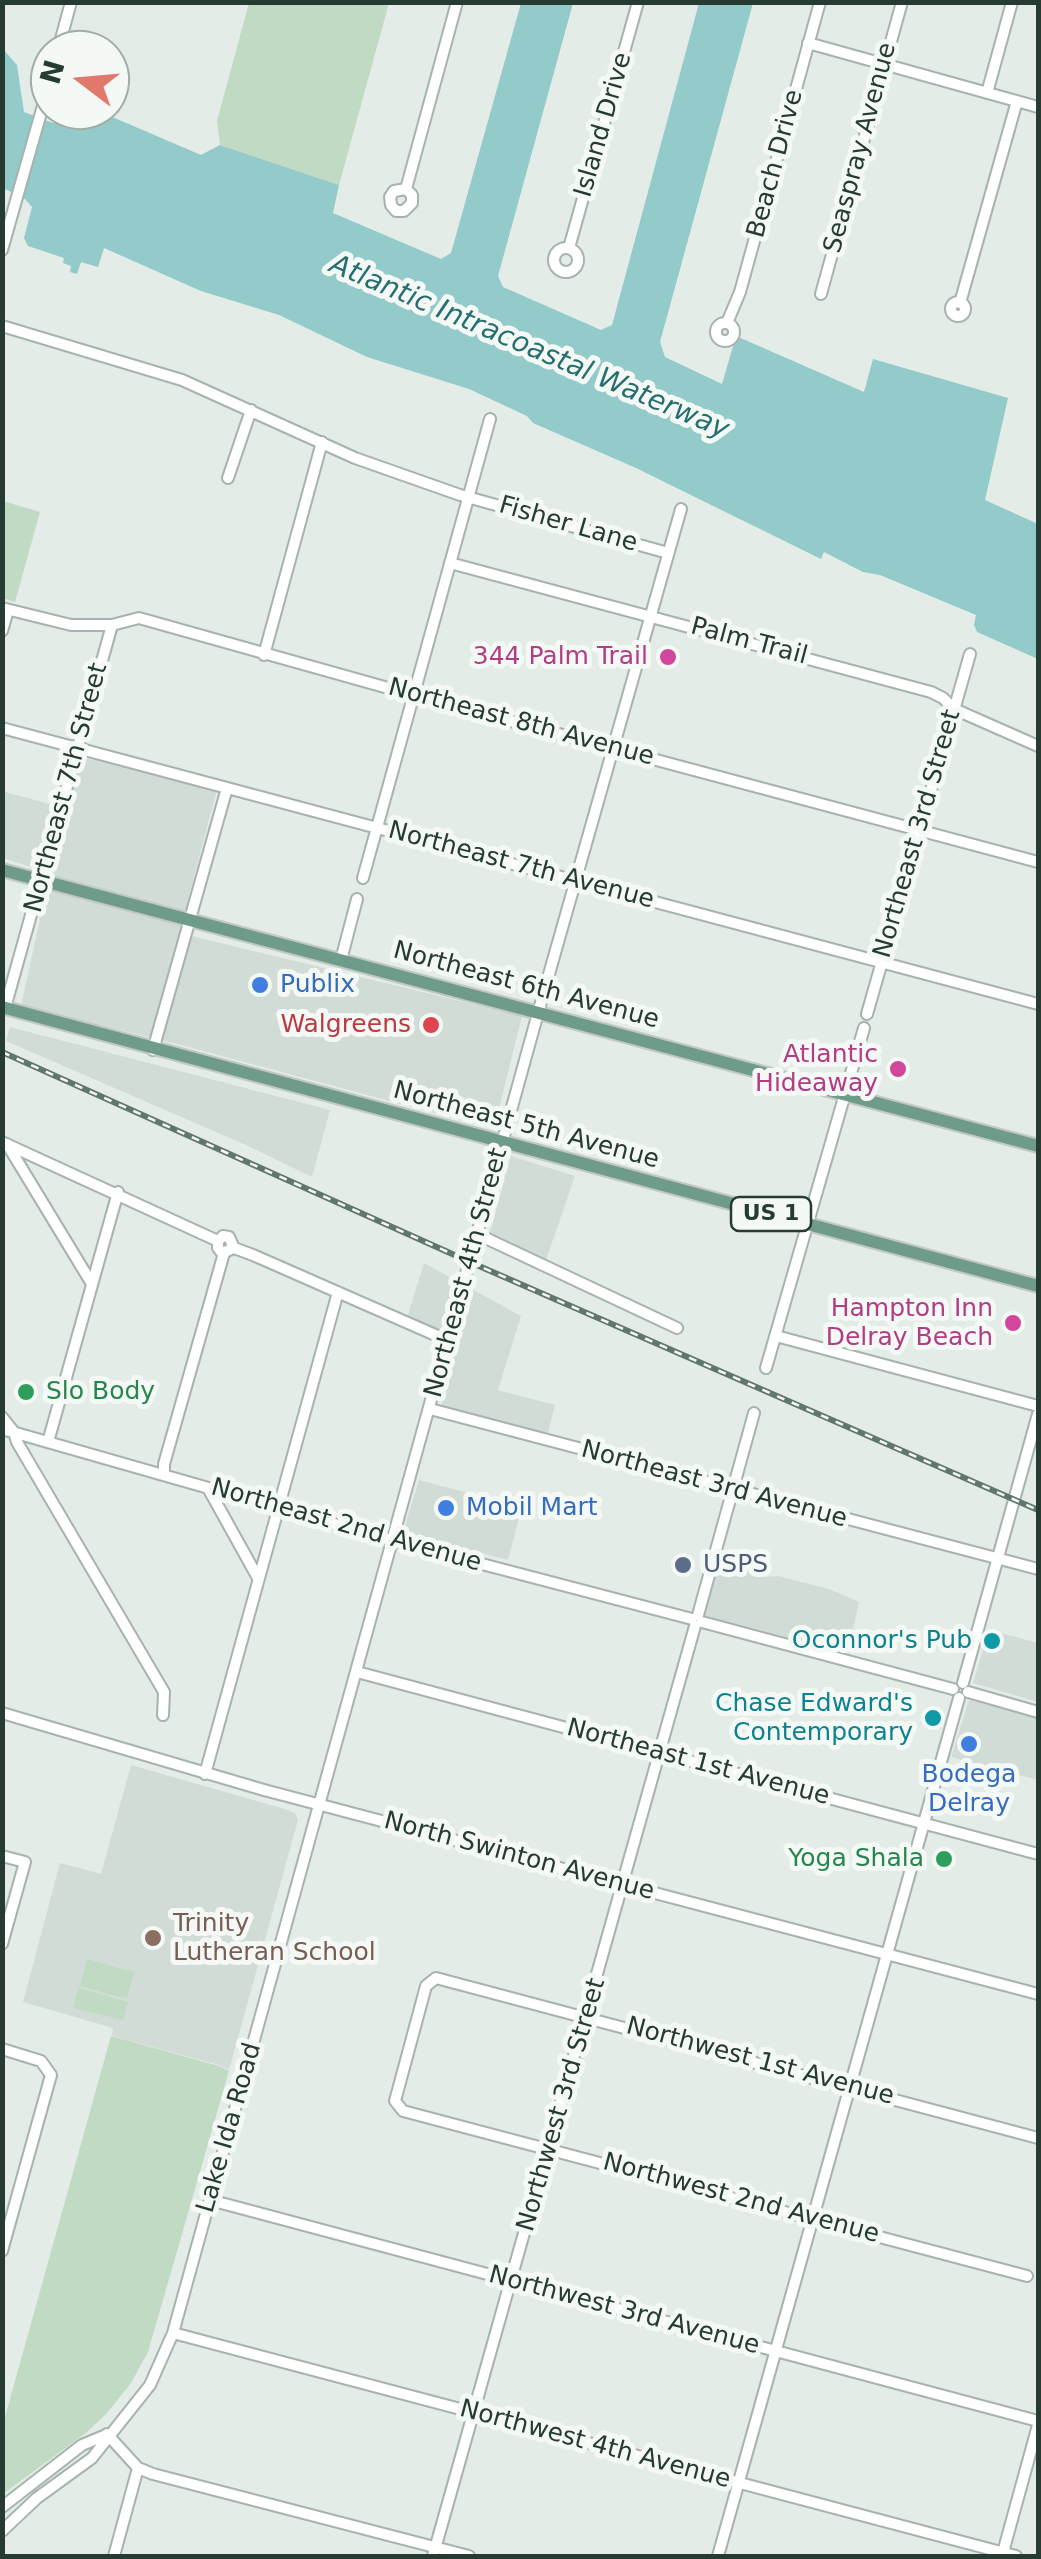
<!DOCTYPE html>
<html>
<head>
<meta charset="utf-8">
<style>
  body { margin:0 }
  #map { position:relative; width:1041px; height:2559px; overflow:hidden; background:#e4ece7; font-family:"DejaVu Sans",sans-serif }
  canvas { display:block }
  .frame { position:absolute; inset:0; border:5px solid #263b32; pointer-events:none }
  .north { position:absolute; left:30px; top:30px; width:100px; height:100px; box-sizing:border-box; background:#f4f9f6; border:2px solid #a2ada8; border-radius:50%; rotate:286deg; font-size:28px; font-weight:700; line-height:40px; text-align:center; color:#263b32 }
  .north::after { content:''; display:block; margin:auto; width:35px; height:45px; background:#e2776c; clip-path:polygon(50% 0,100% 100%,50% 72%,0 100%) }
</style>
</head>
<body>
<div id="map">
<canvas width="1041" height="2559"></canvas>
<div class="frame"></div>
<div class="north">N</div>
</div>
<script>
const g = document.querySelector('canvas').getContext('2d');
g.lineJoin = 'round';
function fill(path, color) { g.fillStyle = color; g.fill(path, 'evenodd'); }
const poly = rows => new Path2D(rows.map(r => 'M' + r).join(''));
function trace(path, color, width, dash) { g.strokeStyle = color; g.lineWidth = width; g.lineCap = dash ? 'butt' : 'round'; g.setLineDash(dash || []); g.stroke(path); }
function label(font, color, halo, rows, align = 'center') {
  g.font = font + ' "DejaVu Sans",sans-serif'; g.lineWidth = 10; g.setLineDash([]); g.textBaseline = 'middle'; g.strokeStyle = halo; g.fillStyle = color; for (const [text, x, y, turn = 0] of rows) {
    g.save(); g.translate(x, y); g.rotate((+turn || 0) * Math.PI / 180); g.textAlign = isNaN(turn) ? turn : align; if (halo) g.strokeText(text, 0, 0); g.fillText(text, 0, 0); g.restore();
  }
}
const built = poly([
  [68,754,217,790,179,933,522,1016,494,1129,177,1044,21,1006,50,873,3,858,2,791,57,806],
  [10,1027,330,1110,312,1177,246,1145,6,1041],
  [511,1156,575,1176,545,1263,489,1236],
  [424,1263,521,1316,498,1390,555,1405,547,1436,441,1407,457,1344,407,1318],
  [419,1480,522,1507,508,1560,403,1532],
  [716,1561,762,1577,778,1576,829,1589,859,1602,848,1653,702,1615],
  [989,1630,1038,1643,1038,1702,973,1683],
  [969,1700,1038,1718,1038,1780,951,1757],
  [131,1765,288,1810,295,1813,298,1820,229,2070,219,2065,112,2036,113,2028,23,2002,60,1863,101,1874]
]);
const green = poly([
  [249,3,389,3,339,185,220,145,217,121],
  [3,501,40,512,15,602,3,598],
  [87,1959,134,1972,127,1999,80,1986],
  [78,1988,128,2002,123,2020,73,2008],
  [111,2036,219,2066,229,2071,148,2352,131,2383,107,2413,87,2432,3,2494,3,2424]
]);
const water = poly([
  [521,3,573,3,498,276,503,287,601,330,612,325,699,3,753,3,660,342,665,357,722,384,736,336,864,392,873,359,1008,398,985,500,1038,524,1038,659,977,632,974,625,976,615,880,575,863,572,824,552,821,559,636,468,533,423,527,416,469,389,367,357,279,315,201,291,104,248,98,267,81,262,77,274,70,272,71,266,63,263,64,258,28,246,24,238,32,207,25,199,3,188,2,48,17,65,24,112,53,123,96,110,201,155,220,145,339,185,333,213,441,259,451,253]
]);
const minor = poly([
  [808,43,1038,107],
  [58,50,71,2],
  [987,93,1012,2],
  [406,189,394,191,390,197,391,205,396,211,404,211,412,203,412,195,406,189,457,2],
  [569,248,638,2],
  '554 260a12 12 0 1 1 24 0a12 12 0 1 1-24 0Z',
  [2,250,50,81],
  [821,294,902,2],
  '951 309a7 7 0 1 1 14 0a7 7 0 1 1-14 0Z',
  [960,303,1017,101],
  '716 332a9 9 0 1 1 18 0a9 9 0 1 1-18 0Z',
  [727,323,740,292,820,2],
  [2,326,182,380,355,458,460,495,668,553],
  [228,478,251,410],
  [450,563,931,692,943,698,954,709,1038,746],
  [2,608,71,625,112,625,139,618,413,695,1038,862],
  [2,631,8,610],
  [264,655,322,442],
  [2,728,1038,1004],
  [363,878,490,419],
  [341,960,357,899],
  [5,1008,112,625],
  [867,1014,970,654],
  [153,1050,227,788],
  [2,1142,218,1241],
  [7,1144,92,1284],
  [479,1235,677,1328],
  [234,1248,229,1237,223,1236,218,1241,218,1248,222,1253,234,1248,253,1255,449,1341],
  [776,1336,1038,1406],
  [766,1368,864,1028],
  [430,1409,1038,1569],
  [2,1417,14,1432,17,1442,164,1692,163,1715],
  [2,1429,394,1541,692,1619],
  [48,1442,118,1192],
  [164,1475,164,1464,224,1253],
  [208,1488,258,1578],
  [698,1615,754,1413],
  [702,1622,953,1689],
  [357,1672,1038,1854],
  [963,1683,1038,1414],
  [968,1692,1038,1712],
  [2,1713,264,1790,1038,1994],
  [205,1774,338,1292],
  [2,1856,25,1862,2,1944],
  [2,2049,41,2061,51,2075,2,2251],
  [210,2200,1038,2421],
  [1027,2276,403,2111,395,2101,426,1986,436,1978,1038,2138],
  [173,2333,1016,2556],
  [107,2434,138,2468,153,2474,469,2556],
  [2,2507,82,2445,106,2435],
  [2,2531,37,2498,92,2458,150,2385,173,2333,538,1013,681,509],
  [114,2556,138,2468],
  [433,2556,695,1626],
  [718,2556,959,1698],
  [1002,2556,1038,2425]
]);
const major = poly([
  [2,870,1038,1146],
  [2,1007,1038,1286]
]);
const rail = poly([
  [2,1052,479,1266,1038,1510]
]);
const markers = [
  [668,657,10,"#d1479c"],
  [260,985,10,"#3f7fe0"],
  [431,1025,10,"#e0444e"],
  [898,1069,10,"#d1479c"],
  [1013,1323,10,"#d1479c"],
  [26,1392,10,"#2e9e5b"],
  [446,1508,10,"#3f7fe0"],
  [683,1565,10,"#5c6f8a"],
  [992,1641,10,"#0f9aa8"],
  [933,1718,10,"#0f9aa8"],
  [969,1744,10,"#3f7fe0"],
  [944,1859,10,"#2e9e5b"],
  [153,1938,10,"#8d6e63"]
];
const shields = [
  [771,1214,80]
];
const shieldNames = [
  ["US 1",771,1214]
];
const streetNames = [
  ["Island Drive",604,125,-74],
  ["Seaspray Avenue",861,148,-75],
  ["Beach Drive",776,164,-75],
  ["Fisher Lane",568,525,16],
  ["Palm Trail",749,642,15],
  ["Northeast 8th Avenue",521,723,15],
  ["Northeast 7th Street",67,788,-75],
  ["Northeast 3rd Street",918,834,-74],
  ["Northeast 7th Avenue",521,866,15],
  ["Northeast 6th Avenue",526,986,15],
  ["Northeast 5th Avenue",526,1126,15],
  ["Northeast 4th Street",467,1273,-75],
  ["Northeast 3rd Avenue",714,1485,15],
  ["Northeast 2nd Avenue",346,1526,16],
  ["Northeast 1st Avenue",698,1763,15],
  ["North Swinton Avenue",519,1857,15],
  ["Northwest 1st Avenue",760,2062,15],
  ["Northwest 3rd Street",562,2105,-74],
  ["Lake Ida Road",230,2128,-74],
  ["Northwest 2nd Avenue",741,2199,15],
  ["Northwest 3rd Avenue",624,2311,15],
  ["Northwest 4th Avenue",595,2445,15]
];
const hotelNames = [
  ["344 Palm Trail",648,657],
  ["Atlantic",878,1055],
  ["Hideaway",878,1084],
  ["Hampton Inn",993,1309],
  ["Delray Beach",993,1338]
];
const shopNames = [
  ["Publix",280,985],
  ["Mobil Mart",466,1508],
  ["Bodega",969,1775,"center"],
  ["Delray",969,1804,"center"]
];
const healthNames = [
  ["Walgreens",411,1025]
];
const leisureNames = [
  ["Slo Body",46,1392],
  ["Yoga Shala",924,1859,"right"]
];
const serviceNames = [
  ["USPS",703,1565]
];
const cultureNames = [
  ["Oconnor's Pub",972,1641],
  ["Chase Edward's",913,1704],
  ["Contemporary",913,1733]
];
const educationNames = [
  ["Trinity",173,1924],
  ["Lutheran School",173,1953]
];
const waterNames = [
  ["Atlantic Intracoastal Waterway",529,348,23]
];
fill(built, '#d2dcd6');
fill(green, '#c0dac3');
fill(water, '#93caca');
trace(minor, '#a7b3ad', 14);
trace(major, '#c2c8c6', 16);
trace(minor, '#fff', 10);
trace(major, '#6e9c89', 12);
trace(rail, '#60776d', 6);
trace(rail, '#f4f9f6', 2.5, [8]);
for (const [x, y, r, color] of markers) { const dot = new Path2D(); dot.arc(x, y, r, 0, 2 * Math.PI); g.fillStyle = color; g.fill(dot); trace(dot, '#f4f9f6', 4); }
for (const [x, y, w] of shields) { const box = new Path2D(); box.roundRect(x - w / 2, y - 17, w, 34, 8); g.fillStyle = '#f4f9f6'; g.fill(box); trace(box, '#263b32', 2.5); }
label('bold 22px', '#263b32', null, shieldNames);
label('25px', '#263b32', '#f4f9f6', streetNames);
label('25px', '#b23c85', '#f4f9f6', hotelNames, 'right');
label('25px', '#366cbe', '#f4f9f6', shopNames, 'left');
label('25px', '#be3a42', '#f4f9f6', healthNames, 'right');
label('25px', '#27864d', '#f4f9f6', leisureNames, 'left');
label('25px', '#4e5e75', '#f4f9f6', serviceNames, 'left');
label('25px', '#0d838f', '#f4f9f6', cultureNames, 'right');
label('25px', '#785e54', '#f4f9f6', educationNames, 'left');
label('italic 28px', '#266f71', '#f4f9f6', waterNames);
</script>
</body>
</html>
